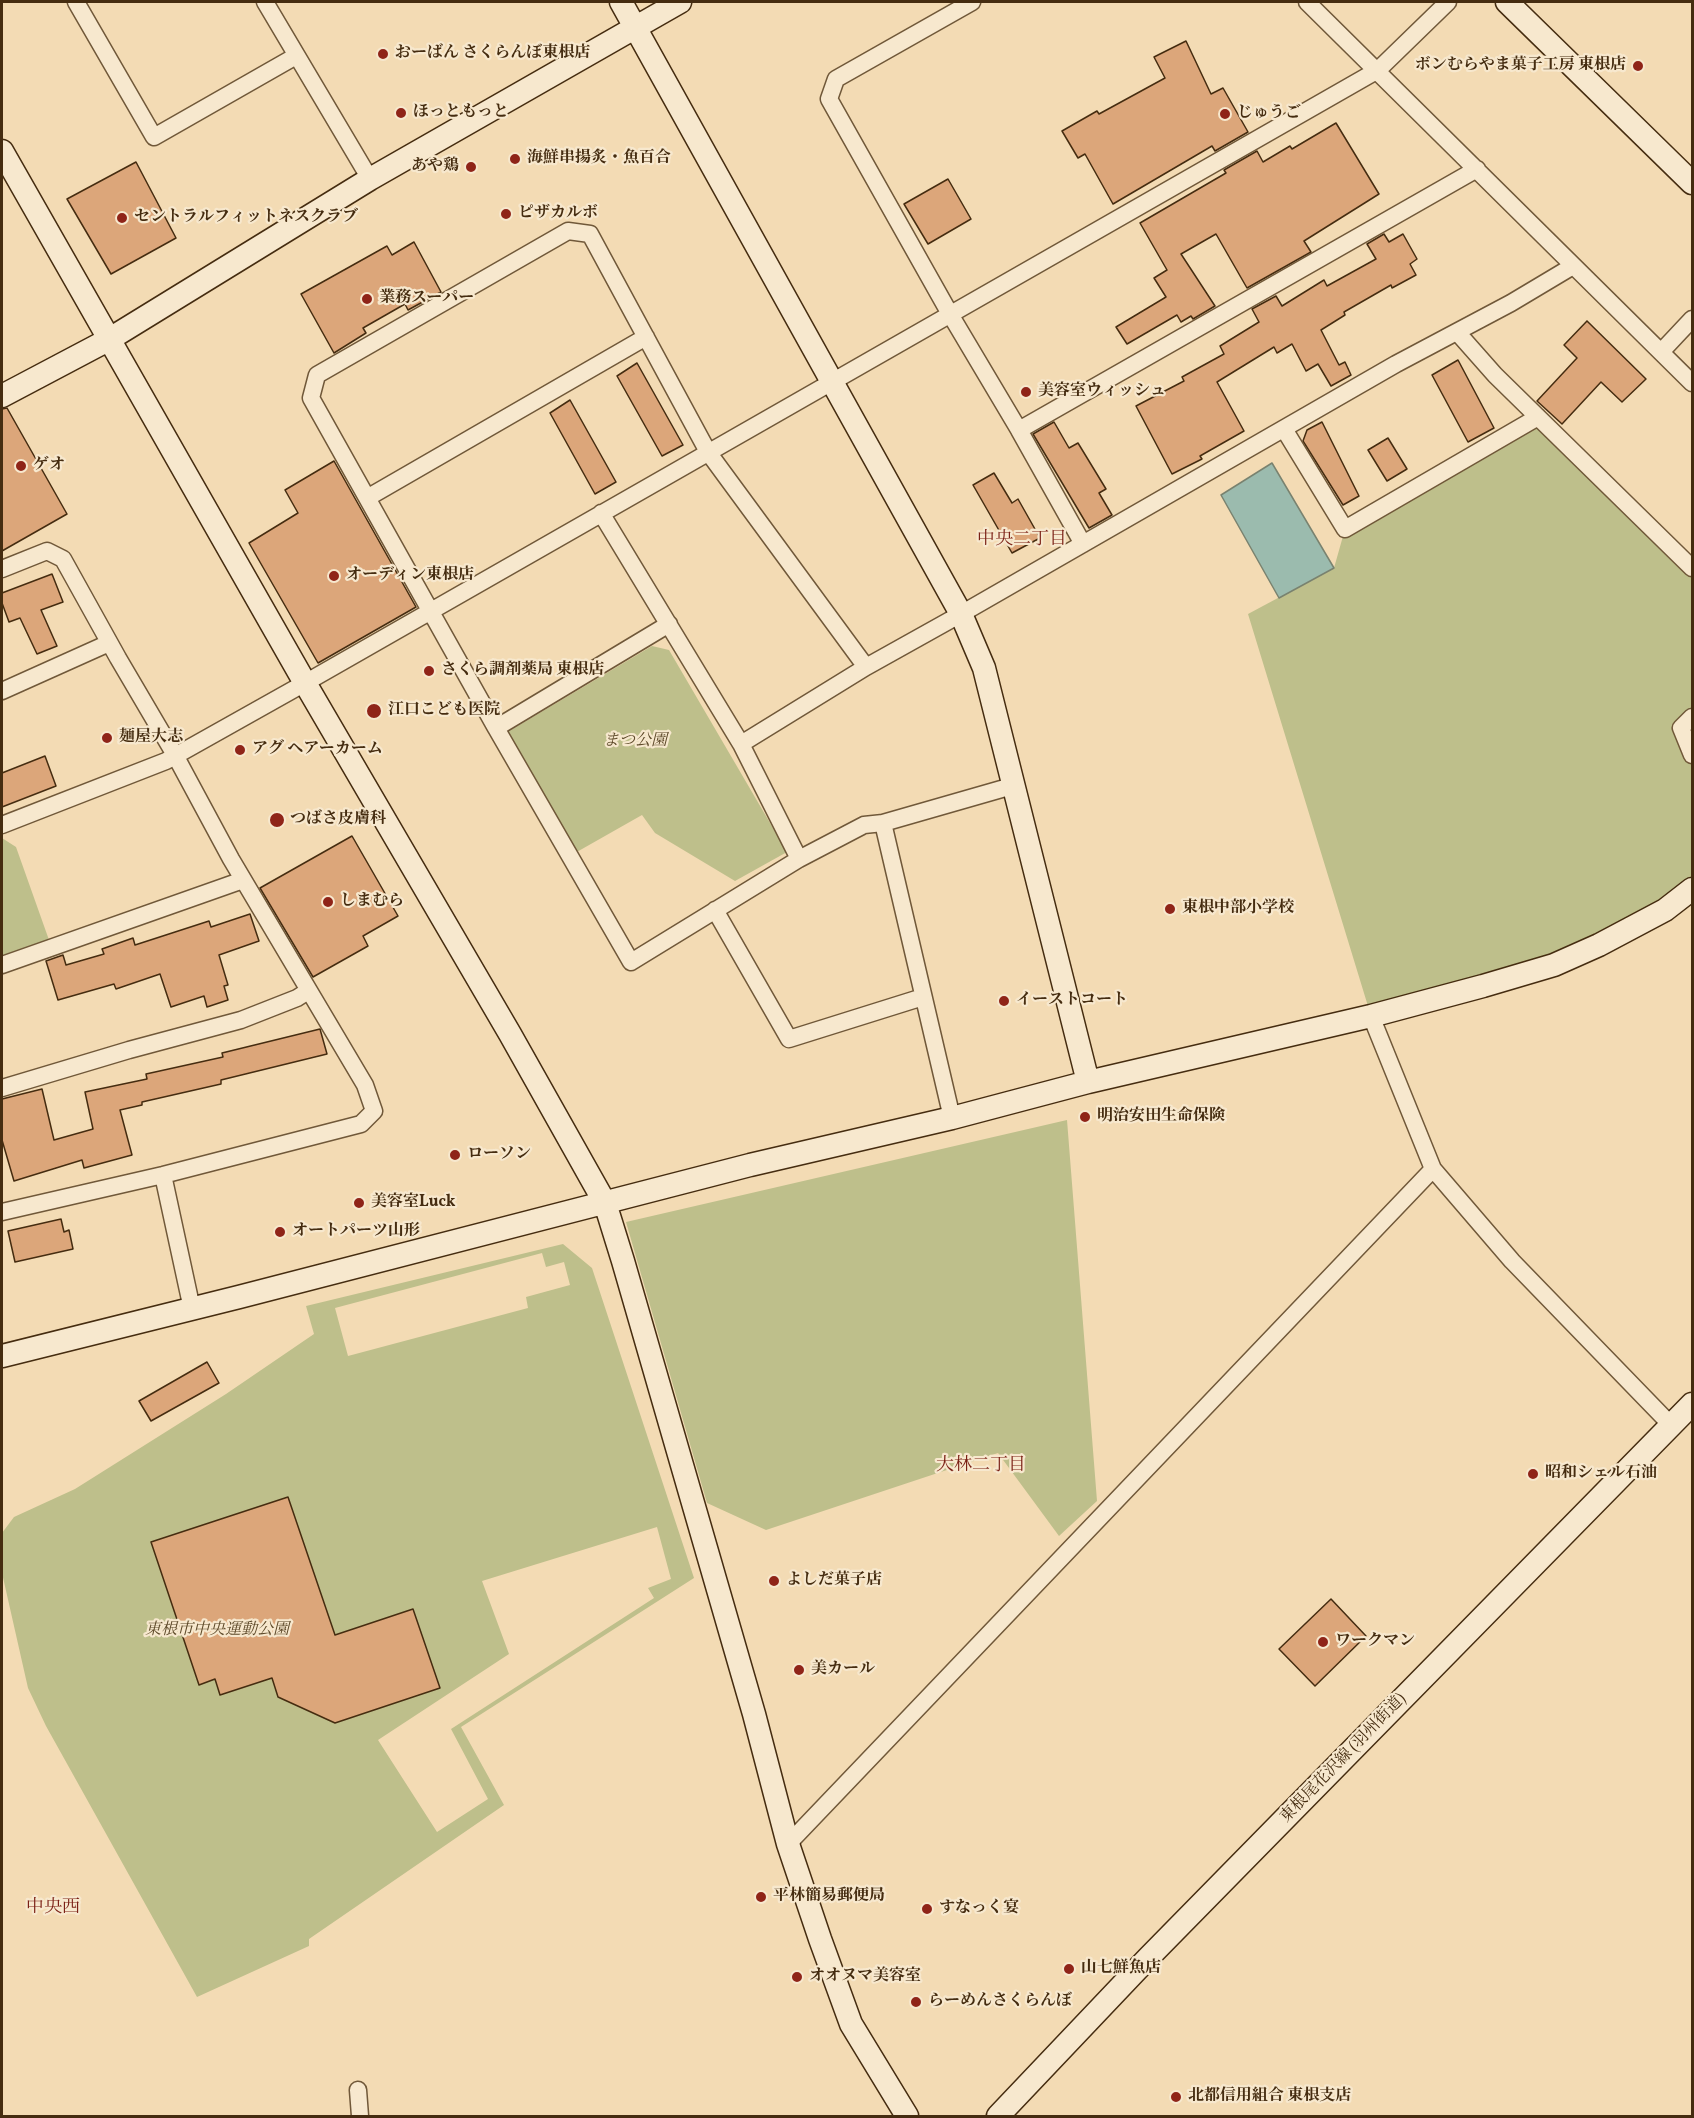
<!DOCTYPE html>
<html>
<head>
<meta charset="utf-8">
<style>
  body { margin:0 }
  #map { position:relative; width:1694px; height:2118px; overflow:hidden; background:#f3dbb4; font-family:Vollkorn,serif }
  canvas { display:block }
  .frame { position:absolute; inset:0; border:3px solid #452c10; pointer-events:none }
</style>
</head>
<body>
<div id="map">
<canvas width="1694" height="2118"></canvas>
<div class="frame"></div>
</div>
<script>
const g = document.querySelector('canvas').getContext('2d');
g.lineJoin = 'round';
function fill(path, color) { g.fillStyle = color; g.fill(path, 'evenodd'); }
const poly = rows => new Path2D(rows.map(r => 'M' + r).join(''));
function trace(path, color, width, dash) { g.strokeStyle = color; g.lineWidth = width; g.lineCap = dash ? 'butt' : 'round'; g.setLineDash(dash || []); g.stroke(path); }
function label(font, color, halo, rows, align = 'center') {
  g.font = font + ' Vollkorn,"Noto Serif JP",serif'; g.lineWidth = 4.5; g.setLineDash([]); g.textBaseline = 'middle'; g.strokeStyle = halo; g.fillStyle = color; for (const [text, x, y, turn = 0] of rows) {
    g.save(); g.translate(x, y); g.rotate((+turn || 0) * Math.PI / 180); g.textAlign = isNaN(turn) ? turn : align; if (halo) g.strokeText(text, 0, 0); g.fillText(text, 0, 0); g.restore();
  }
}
const green = poly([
  [1538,417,1692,568,1692,717,1681,728,1692,755,1692,889,1599,945,1371,1016,1248,614,1334,568,1345,529],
  [652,646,669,650,787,852,735,881,655,833,642,815,575,853,506,733],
  [2,838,16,847,49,940,2,956],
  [1067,1120,1097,1501,1059,1536,998,1453,766,1530,707,1503,626,1222],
  [563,1244,592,1268,694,1578,461,1727,504,1805,309,1939,309,1946,197,1997,46,1726,28,1688,2,1573,2,1533,14,1517,75,1489,226,1394,314,1334,306,1306],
  [542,1253,546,1267,564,1262,570,1285,526,1297,528,1308,348,1356,335,1308],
  [657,1527,671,1579,648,1588,654,1598,451,1729,488,1799,437,1832,378,1740,509,1654,482,1581]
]);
const water = poly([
  [1272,463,1334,568,1279,598,1221,495,1272,463]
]);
const building = poly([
  [1186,41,1211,94,1223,88,1248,132,1215,151,1212,146,1113,204,1085,154,1078,158,1062,131,1097,111,1099,114,1165,78,1154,57,1186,41],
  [1336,123,1379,194,1304,241,1311,252,1247,288,1216,234,1181,254,1215,306,1193,319,1191,316,1181,322,1177,315,1127,344,1116,327,1166,297,1154,278,1167,270,1140,223,1226,173,1224,170,1257,151,1263,162,1290,146,1292,149,1336,123],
  [136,162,176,238,111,274,67,199,136,162],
  [948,179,971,219,928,244,904,204,948,179],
  [1384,234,1389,242,1403,234,1417,259,1410,264,1416,275,1392,288,1391,285,1344,312,1345,315,1321,330,1339,365,1345,362,1351,375,1331,386,1318,364,1306,371,1292,344,1277,353,1274,347,1217,382,1244,431,1200,456,1202,459,1172,474,1136,406,1184,381,1182,377,1224,354,1220,346,1259,322,1252,309,1276,296,1282,306,1324,280,1327,286,1376,259,1367,244,1384,234],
  [414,242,441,292,408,310,405,304,363,328,366,333,334,353,301,294,387,246,392,255,414,242],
  [1587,321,1646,379,1622,402,1601,382,1562,424,1537,401,1577,358,1564,345,1587,321],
  [1458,360,1494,428,1468,442,1432,375,1458,360],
  [637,363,683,445,662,456,617,376,637,363],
  [570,400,616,482,595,494,550,413,570,400],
  [7,408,67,514,2,551,2,409,7,408],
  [1054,422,1069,448,1078,443,1106,489,1099,493,1112,515,1089,528,1033,434,1054,422],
  [1322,422,1359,496,1343,505,1303,441,1307,430,1322,422],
  [1388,438,1407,469,1387,481,1368,450,1388,438],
  [334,461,416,607,318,663,249,543,298,513,285,490,334,461],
  [994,473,1012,503,1018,499,1040,538,1012,553,973,485,994,473],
  [52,574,63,602,41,610,57,646,37,654,20,618,9,622,2,603,2,593,52,574],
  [45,756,56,786,2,807,2,773,45,756],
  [352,836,398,916,363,936,368,946,313,977,260,888,352,836],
  [250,914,259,941,219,955,228,985,224,986,228,1000,207,1007,204,996,171,1007,160,974,116,989,114,984,58,1000,46,961,63,955,66,965,104,954,102,949,133,938,135,945,209,921,211,927,250,914],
  [320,1029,327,1054,221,1080,221,1084,142,1102,142,1105,120,1110,132,1155,84,1168,82,1160,14,1181,2,1140,2,1099,42,1089,54,1140,93,1129,85,1092,147,1079,146,1074,223,1057,222,1053,320,1029],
  [61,1219,64,1232,69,1230,73,1249,15,1262,8,1231,61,1219],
  [207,1362,219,1383,151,1421,139,1401,207,1362],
  [288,1497,335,1635,413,1609,440,1688,335,1723,278,1697,272,1678,220,1695,215,1679,199,1685,151,1542,288,1497],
  [1331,1599,1366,1636,1315,1686,1279,1649,1331,1599]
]);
const street = poly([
  [76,2,154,137,296,56],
  [265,2,370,179],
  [972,2,836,79,829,99,950,314,1019,430],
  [1307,2,1692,383],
  [1457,332,1495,375,1692,568],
  [1661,352,1692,319],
  [1284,429,1345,529,1538,417],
  [367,498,646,337],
  [601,513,741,744,866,667],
  [1083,544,1019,430,1477,169],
  [2,569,47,551,63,559,118,658,175,755,231,859,365,1085,374,1111,361,1124,163,1175,2,1212],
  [669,624,496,728,631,962,799,859,741,744],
  [2,691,109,643],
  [1692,717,1681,728,1692,755],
  [496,728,311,398,317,375,568,231,590,234,708,452,866,667,961,614,1396,364,1511,303,1573,266],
  [2,825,166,761,305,683,1378,70,1448,2],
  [799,859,864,825,883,823],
  [715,910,789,1039,923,997],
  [2,965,243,880],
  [1371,1016,1433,1169,1512,1261,1671,1425],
  [2,1088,129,1050,241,1020,297,998,308,991],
  [952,1118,883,823,1012,786],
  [163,1175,192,1309],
  [788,1844,1433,1169],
  [358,2090,360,2116]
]);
const secondary = poly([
  [621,2,961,614,984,668,1088,1082],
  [1507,2,1692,183],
  [2,151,305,683,510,1034,605,1203,623,1261,754,1714,788,1844,820,1939,851,2024,907,2116],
  [2,396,108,340,370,179,680,2],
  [2,1356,239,1297,750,1165,952,1118,1088,1082,1371,1016,1483,986,1554,965,1599,945,1665,910,1692,889],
  [998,2116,1148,1958,1692,1404]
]);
const markers = [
  [383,54,6,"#8f2418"],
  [1638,66,6,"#8f2418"],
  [401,113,6,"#8f2418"],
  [1225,114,6,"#8f2418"],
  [515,159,6,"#8f2418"],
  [471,167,6,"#8f2418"],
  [506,214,6,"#8f2418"],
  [122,218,6,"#8f2418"],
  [367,299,6,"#8f2418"],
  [1026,392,6,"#8f2418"],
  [21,466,6,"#8f2418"],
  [334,576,6,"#8f2418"],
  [429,671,6,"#8f2418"],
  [374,711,8,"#8f2418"],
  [107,738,6,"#8f2418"],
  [240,750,6,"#8f2418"],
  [277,820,8,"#8f2418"],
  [328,902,6,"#8f2418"],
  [1170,909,6,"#8f2418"],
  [1004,1001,6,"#8f2418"],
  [1085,1117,6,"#8f2418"],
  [455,1155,6,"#8f2418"],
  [359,1203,6,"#8f2418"],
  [280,1232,6,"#8f2418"],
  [1533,1474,6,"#8f2418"],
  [774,1581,6,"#8f2418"],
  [1323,1642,6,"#8f2418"],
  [799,1670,6,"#8f2418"],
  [761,1897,6,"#8f2418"],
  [927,1909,6,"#8f2418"],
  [1069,1969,6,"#8f2418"],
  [797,1977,6,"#8f2418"],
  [916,2002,6,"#8f2418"],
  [1176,2097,6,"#8f2418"]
];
const poiNames = [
  ["おーばん さくらんぼ東根店",395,54],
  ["ボンむらやま菓子工房 東根店",1626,66,"right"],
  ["ほっともっと",413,113],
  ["じゅうご",1237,114],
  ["海鮮串揚炙・魚百合",527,159],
  ["あや鶏",459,167,"right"],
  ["ピザカルボ",518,214],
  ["セントラルフィットネスクラブ",134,218],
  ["業務スーパー",379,299],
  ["美容室ウィッシュ",1038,392],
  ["ゲオ",33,466],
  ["オーディン東根店",346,576],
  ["さくら調剤薬局 東根店",441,671],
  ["江口こども医院",388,711],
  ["麺屋大志",119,738],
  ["アグ ヘアーカーム",252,750],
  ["つばさ皮膚科",290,820],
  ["しまむら",340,902],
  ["東根中部小学校",1182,909],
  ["イーストコート",1016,1001],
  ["明治安田生命保険",1097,1117],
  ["ローソン",467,1155],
  ["美容室Luck",371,1203],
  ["オートパーツ山形",292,1232],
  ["昭和シェル石油",1545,1474],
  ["よしだ菓子店",786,1581],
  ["ワークマン",1335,1642],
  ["美カール",811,1670],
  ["平林簡易郵便局",773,1897],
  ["すなっく宴",939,1909],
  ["山七鮮魚店",1081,1969],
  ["オオヌマ美容室",809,1977],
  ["らーめんさくらんぼ",928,2002],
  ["北都信用組合 東根支店",1188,2097]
];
const parkNames = [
  ["まつ公園",635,742],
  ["東根市中央運動公園",217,1631]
];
const streetNames = [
  ["東根尾花沢線 (羽州街道)",1344,1759,-46]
];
const neighbourhoodNames = [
  ["中央二丁目",1022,541],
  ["大林二丁目",981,1467],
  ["中央西",53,1909]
];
fill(green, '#bebf8b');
fill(water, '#9bbbae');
trace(water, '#79826f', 1.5);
fill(building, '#dca67a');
trace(building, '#452c10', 1.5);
trace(street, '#705839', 19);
trace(secondary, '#452c10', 25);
trace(street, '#f7e8ce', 16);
trace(secondary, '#f7e8ce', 22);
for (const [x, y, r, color] of markers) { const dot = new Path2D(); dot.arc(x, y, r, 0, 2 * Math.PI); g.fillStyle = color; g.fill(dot); trace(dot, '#f7e8ce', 2); }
label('bold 16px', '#452c10', '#f7e8ce', poiNames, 'left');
label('italic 16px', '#5d4929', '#f7e8ce', parkNames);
label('16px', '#452c10', '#f7e8ce', streetNames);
label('18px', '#7a1f14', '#f7e8ce', neighbourhoodNames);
</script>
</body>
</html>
